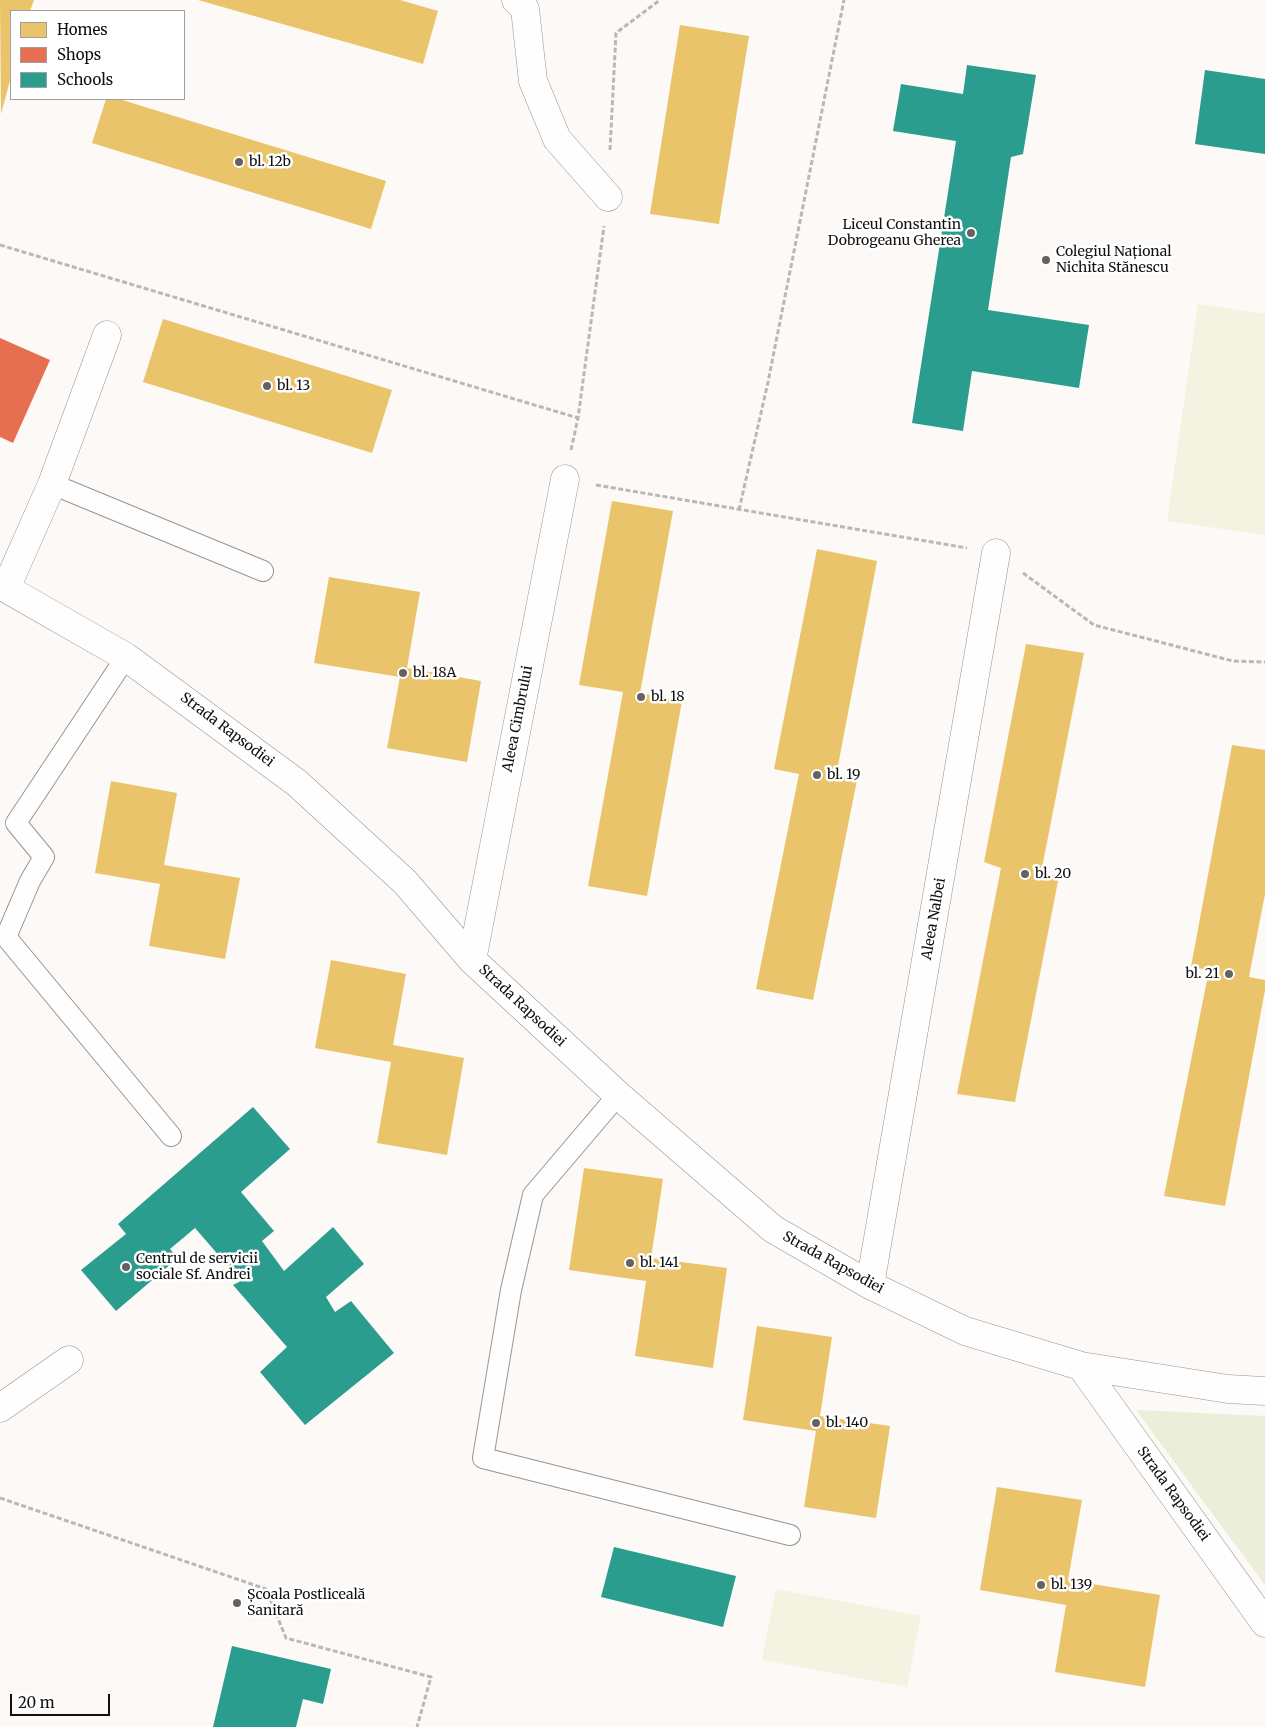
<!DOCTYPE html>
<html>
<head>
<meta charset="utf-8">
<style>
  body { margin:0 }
  #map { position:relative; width:1265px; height:1727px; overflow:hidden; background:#fcf9f6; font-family:Merriweather,serif }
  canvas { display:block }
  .legend { position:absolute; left:10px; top:10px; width:175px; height:90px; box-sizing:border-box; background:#fff; border:1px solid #9f9f9f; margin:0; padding:6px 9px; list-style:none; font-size:15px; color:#101010 }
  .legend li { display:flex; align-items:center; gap:10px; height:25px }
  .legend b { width:25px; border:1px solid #9f9f9f }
  .scale { position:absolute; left:10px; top:1694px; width:100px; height:22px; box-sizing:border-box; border:2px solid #101010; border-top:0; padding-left:6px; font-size:15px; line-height:18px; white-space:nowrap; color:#101010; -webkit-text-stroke:4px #fff; paint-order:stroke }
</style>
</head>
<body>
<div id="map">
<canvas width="1265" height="1727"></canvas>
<ul class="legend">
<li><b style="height:14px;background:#e9c46a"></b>Homes</li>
<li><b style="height:14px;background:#e76f51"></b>Shops</li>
<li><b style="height:14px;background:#2a9d8f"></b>Schools</li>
</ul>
<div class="scale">20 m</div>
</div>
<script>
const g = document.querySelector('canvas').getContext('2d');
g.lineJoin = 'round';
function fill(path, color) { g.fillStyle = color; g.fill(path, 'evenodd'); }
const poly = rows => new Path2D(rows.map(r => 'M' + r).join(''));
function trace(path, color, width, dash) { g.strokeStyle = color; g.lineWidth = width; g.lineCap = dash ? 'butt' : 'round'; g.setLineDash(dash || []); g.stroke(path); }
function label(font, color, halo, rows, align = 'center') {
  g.font = font + ' Merriweather,serif'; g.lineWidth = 5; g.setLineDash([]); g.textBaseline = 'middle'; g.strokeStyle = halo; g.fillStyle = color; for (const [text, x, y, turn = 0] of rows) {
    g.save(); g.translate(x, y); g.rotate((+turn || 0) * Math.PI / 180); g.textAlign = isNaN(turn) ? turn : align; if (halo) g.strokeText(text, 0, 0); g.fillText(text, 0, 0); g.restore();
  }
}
const green = poly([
  [1136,1410,1265,1416,1265,1585]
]);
const pitch = poly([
  [1198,304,1265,314,1265,535,1167,521],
  [776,1589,921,1616,907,1687,762,1660]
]);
const homes = poly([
  [0,0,34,0,30,11,11,11,11,77,1,114],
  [198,0,400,0,438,11,423,64],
  [680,25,749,36,719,224,650,214],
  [106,99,119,99,386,181,371,229,92,143],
  [163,319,392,390,372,453,143,382],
  [612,501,673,511,640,693,682,701,647,896,588,886,623,692,579,685],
  [817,549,877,561,836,776,857,780,813,1000,756,989,799,774,774,769],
  [329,577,420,592,407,668,481,681,467,762,387,748,400,677,314,663],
  [1026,644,1084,653,1041,873,1059,876,1015,1102,957,1094,1001,868,984,862],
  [1232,745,1265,750,1265,894,1249,977,1265,980,1265,990,1225,1206,1164,1196,1209,970,1191,967],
  [111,781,177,793,164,865,240,878,225,959,149,946,160,884,95,873],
  [331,960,406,974,393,1045,464,1058,447,1155,377,1143,391,1062,315,1048],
  [584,1168,663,1179,651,1258,727,1268,713,1368,635,1356,646,1281,569,1270],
  [757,1326,832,1337,820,1416,890,1426,876,1518,804,1507,816,1431,743,1420],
  [997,1487,1082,1500,1068,1580,1160,1595,1145,1687,1055,1672,1066,1605,980,1590]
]);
const shops = poly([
  [0,338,50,360,13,443,0,437]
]);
const schools = poly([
  [967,65,1036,75,1023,154,1011,157,988,310,1089,325,1079,388,972,371,963,431,912,423,956,141,893,131,901,84,963,94],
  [1205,70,1265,79,1265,154,1195,144],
  [253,1107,290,1149,241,1192,274,1231,262,1241,284,1271,333,1227,364,1264,326,1297,335,1312,351,1301,394,1353,305,1425,260,1372,287,1347,233,1285,241,1281,195,1228,170,1249,178,1258,116,1311,81,1270,126,1234,118,1224],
  [614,1547,736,1576,723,1627,601,1597],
  [232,1646,331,1669,323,1704,303,1699,296,1727,213,1727]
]);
const path = poly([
  [610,150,616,33,660,0],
  [0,245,578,418],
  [571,450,578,418,604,226],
  [596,485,967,548],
  [739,510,768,382,844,0],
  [1023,573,1094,625,1233,661,1265,662],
  [0,1498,266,1589,286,1638,431,1677,417,1727]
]);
const service = poly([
  [52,484,263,571],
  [126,657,16,823,44,857,30,881,6,937,171,1136],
  [618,1095,533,1195,511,1290,483,1458,790,1535]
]);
const minor = poly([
  [516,0,525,9,533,81,557,139,608,197],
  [0,585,126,657,297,783,405,882,472,960,618,1095,773,1229,870,1285,965,1331,1081,1366,1228,1389,1265,1391],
  [6,588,52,484,107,335],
  [472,960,565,479],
  [870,1285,996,553],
  [1081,1366,1265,1623],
  [0,1408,69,1360]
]);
const markers = [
  [239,162,5,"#636260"],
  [971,233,5,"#636260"],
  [1046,260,5,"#636260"],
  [267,386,5,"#636260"],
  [403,673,5,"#636260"],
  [641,697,5,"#636260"],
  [817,775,5,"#636260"],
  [1025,874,5,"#636260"],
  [1229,974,5,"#636260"],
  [630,1263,5,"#636260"],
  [126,1267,5,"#636260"],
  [816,1423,5,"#636260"],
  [1041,1585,5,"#636260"],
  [237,1603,5,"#636260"]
];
const poiNames = [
  ["bl. 12b",249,162],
  ["Liceul Constantin",961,225,"right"],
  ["Dobrogeanu Gherea",961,241,"right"],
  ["Colegiul Național",1056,252],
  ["Nichita Stănescu",1056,268],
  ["bl. 13",277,386],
  ["bl. 18A",413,673],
  ["bl. 18",651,697],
  ["bl. 19",827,775],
  ["bl. 20",1035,874],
  ["bl. 21",1219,974,"right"],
  ["Centrul de servicii",136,1259],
  ["sociale Sf. Andrei",136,1275],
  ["bl. 141",640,1263],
  ["bl. 140",826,1423],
  ["bl. 139",1051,1585],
  ["Școala Postliceală",247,1595],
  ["Sanitară",247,1611]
];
const streetNames = [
  ["Aleea Cimbrului",518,719,-79],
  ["Strada Rapsodiei",227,730,37],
  ["Aleea Nalbei",934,919,-80],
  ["Strada Rapsodiei",522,1006,43],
  ["Strada Rapsodiei",833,1263,29],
  ["Strada Rapsodiei",1173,1494,54]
];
fill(green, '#ebeed8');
fill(pitch, '#f3f3e2');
fill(homes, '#e9c46a');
fill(shops, '#e76f51');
fill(schools, '#2a9d8f');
trace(service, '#969594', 22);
trace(minor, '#969594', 29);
trace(path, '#b9b8b8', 3, [5, 2.5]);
trace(service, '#fffefe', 20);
trace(minor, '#fffefe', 28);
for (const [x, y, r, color] of markers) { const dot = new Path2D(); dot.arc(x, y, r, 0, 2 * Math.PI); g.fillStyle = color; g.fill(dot); trace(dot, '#fff', 2); }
label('14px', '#101010', '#fff', poiNames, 'left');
label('14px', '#101010', '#fff', streetNames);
</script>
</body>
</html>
